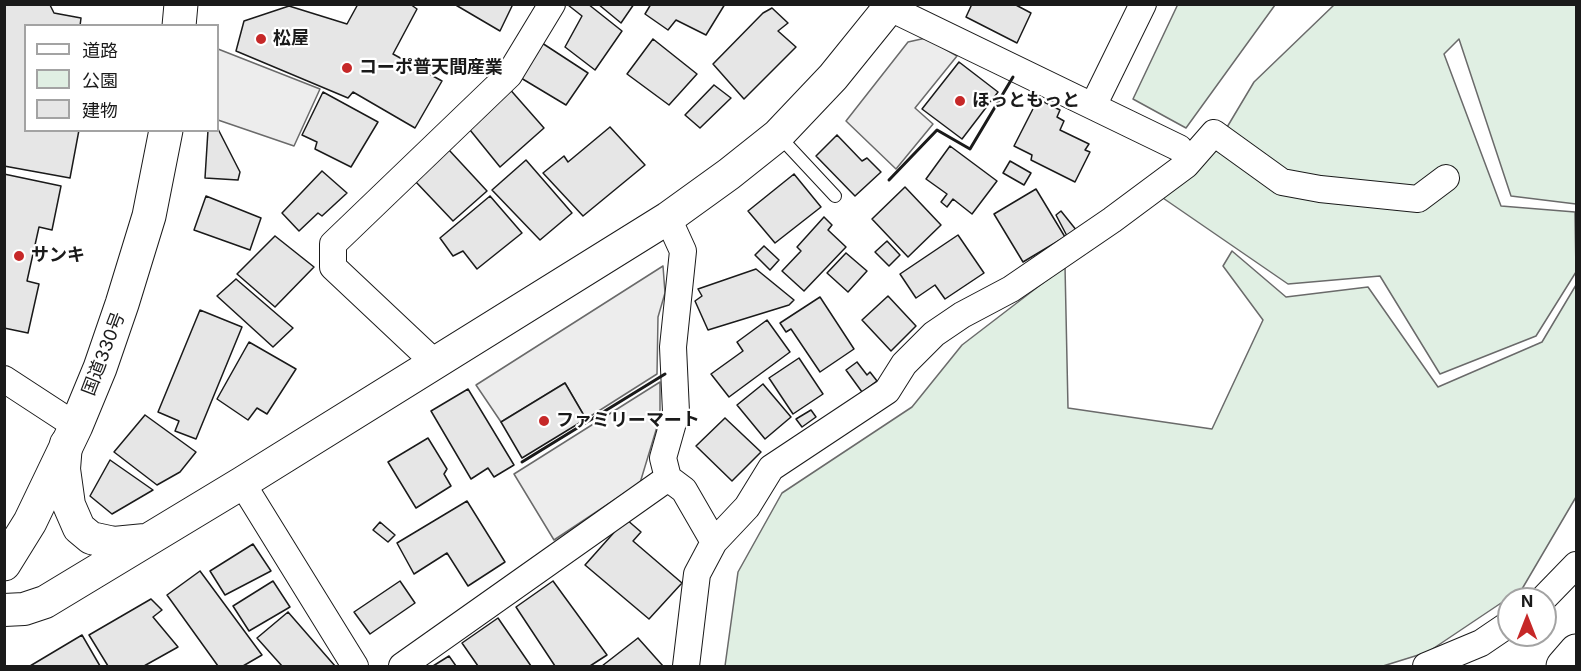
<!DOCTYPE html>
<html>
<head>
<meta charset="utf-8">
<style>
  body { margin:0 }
  #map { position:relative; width:1581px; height:671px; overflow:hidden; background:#fff; font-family:Inter,"Noto Sans JP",sans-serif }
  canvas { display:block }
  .frame { position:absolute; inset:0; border:6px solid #1a1a1a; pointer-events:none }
  .legend { position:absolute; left:24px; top:24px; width:195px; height:108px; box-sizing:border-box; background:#fff; border:2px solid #a3a3a3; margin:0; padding:8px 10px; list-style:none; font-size:18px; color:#1a1a1a }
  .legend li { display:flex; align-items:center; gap:12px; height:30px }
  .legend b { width:30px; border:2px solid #a3a3a3 }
  .north { position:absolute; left:1497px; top:587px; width:60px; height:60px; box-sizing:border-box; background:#fff; border:2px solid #a3a3a3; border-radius:50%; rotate:0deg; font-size:16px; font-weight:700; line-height:24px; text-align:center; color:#1a1a1a }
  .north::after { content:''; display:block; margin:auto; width:21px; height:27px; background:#c62828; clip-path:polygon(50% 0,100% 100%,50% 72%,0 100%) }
</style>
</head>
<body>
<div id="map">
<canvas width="1581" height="671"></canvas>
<div class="frame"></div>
<ul class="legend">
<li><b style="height:8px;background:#fff"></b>道路</li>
<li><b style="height:16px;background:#e0efe3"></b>公園</li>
<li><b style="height:16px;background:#e6e6e6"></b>建物</li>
</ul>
<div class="north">N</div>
</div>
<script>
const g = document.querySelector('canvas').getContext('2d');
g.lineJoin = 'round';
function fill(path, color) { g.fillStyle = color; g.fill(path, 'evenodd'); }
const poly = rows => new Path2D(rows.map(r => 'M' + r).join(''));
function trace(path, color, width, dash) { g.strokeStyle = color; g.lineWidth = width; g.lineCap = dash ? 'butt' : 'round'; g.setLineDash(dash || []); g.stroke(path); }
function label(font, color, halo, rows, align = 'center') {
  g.font = font + ' Inter,"Noto Sans JP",sans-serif'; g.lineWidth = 4.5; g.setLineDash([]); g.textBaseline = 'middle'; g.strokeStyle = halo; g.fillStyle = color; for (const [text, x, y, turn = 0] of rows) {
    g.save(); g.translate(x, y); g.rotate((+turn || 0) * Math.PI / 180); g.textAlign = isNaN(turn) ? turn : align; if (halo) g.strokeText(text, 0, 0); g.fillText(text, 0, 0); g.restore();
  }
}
const green = poly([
  [1178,4,1275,5,1186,128,1133,99,1178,4],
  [1334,5,1576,5,1576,204,1511,196,1459,39,1444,54,1501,206,1575,212,1576,272,1536,336,1440,374,1380,276,1288,284,1160,196,1217,144,1254,82,1334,5],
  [1232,251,1286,297,1368,287,1438,387,1542,342,1576,285,1576,497,1522,589,1428,652,1383,666,725,666,738,572,782,493,912,407,962,345,1065,266,1068,408,1212,429,1263,320,1223,266,1232,251]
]);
const parking = poly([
  [926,38,957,56,915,108,933,124,896,169,846,121,908,42,926,38],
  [218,49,320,89,294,146,218,120,218,49],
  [663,266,665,293,658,317,657,374,586,419,565,383,501,422,476,385,663,266],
  [660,382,660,417,640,483,554,540,514,474,660,382]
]);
const building = poly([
  [4,4,47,4,50,5,54,13,81,18,80,26,26,26,26,130,79,130,70,178,4,166,4,4],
  [358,4,410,4,417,9,393,54,442,81,415,128,353,92,348,98,236,51,244,21,289,6,347,24,358,4],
  [454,4,513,4,500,31,454,4],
  [588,4,622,31,595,70,565,47,582,16,568,5,588,4],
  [598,4,634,4,621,23,598,4],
  [651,4,725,4,706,35,676,20,668,30,645,14,651,4],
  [972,4,1014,4,1031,13,1017,43,966,17,972,4],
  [772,8,788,23,778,31,796,47,744,99,713,64,763,13,772,8],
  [653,39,697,74,669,105,627,74,653,39],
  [542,43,588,73,566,105,521,78,542,43],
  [959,62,998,92,962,139,922,109,959,62],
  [714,85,731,98,700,128,685,115,714,85],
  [507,86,544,128,500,167,466,125,507,86],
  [323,92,378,122,351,167,315,149,317,142,302,135,323,92],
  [1038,99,1060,110,1057,117,1064,121,1060,130,1089,144,1085,150,1090,152,1075,182,1031,160,1032,155,1014,146,1038,99],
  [610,127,645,165,583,216,543,173,564,156,568,162,610,127],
  [218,129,240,172,238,180,205,178,208,130,218,130,218,129],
  [837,135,862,161,867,158,881,172,855,196,816,156,837,135],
  [950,146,997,181,972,214,953,199,947,207,941,202,947,194,926,179,950,146],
  [449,150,487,191,453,221,415,181,449,150],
  [526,160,572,213,540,240,492,190,526,160],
  [1010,161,1031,173,1024,185,1003,173,1010,161],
  [322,171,347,193,322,216,318,213,299,231,282,213,322,171],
  [4,174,61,186,52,230,39,227,27,281,39,284,28,333,4,328,4,174],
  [794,174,821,207,775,243,748,211,794,174],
  [905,187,941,225,908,257,872,219,905,187],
  [1036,189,1065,237,1023,262,994,214,1036,189],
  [206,196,261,218,250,250,194,230,206,196],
  [490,196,522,233,477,269,463,251,453,256,440,238,490,196],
  [1061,211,1077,231,1067,236,1056,215,1061,211],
  [824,217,832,225,828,230,846,247,804,291,782,271,801,251,797,247,824,217],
  [958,235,984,273,945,299,935,285,916,298,900,274,958,235],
  [275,236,314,267,275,307,237,274,275,236],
  [887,241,900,255,889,266,875,252,887,241],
  [764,246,779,260,770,270,755,255,764,246],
  [846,253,867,271,848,292,827,273,846,253],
  [756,269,794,300,789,305,708,330,695,301,702,296,698,289,756,269],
  [236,279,293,328,273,347,217,296,236,279],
  [888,296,916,326,891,351,862,320,888,296],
  [820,297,854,349,820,372,791,329,786,332,780,323,820,297],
  [200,310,242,327,196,439,175,431,179,421,158,412,200,310],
  [767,320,790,352,729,397,711,374,743,351,737,342,767,320],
  [249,342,296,369,267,414,257,408,248,420,217,399,249,342],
  [799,358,823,394,793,414,769,378,799,358],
  [857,362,867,375,870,372,877,381,862,392,846,370,857,362],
  [565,383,586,419,522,458,501,422,565,383],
  [763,384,791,417,765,439,737,405,763,384],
  [468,389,514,465,494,477,488,468,471,479,431,411,468,389],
  [811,410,816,417,802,427,796,419,811,410],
  [145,415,196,452,180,472,157,485,114,452,145,415],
  [725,418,761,452,732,481,696,446,725,418],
  [428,438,447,469,444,474,451,486,416,508,388,462,428,438],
  [110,460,153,490,112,514,90,496,110,460],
  [467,501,505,562,468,586,447,553,414,574,397,543,467,501],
  [626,519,641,532,633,541,682,583,649,619,585,565,626,519],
  [380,522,395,535,388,542,373,530,380,522],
  [253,544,271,571,225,595,210,571,253,544],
  [200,571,262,655,243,666,218,666,167,595,200,571],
  [273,581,290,607,249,631,233,606,273,581],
  [400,581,415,603,370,634,354,612,400,581],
  [553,581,607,655,590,666,555,666,516,607,553,581],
  [151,599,162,610,153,617,178,647,144,666,108,666,89,635,151,599],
  [288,612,335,666,282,666,257,638,288,612],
  [498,618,531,666,478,666,462,643,498,618],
  [82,635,100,666,30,666,82,635],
  [638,638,663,666,602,666,638,638],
  [449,656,456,666,433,666,449,656]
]);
const service = poly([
  [779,136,835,196]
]);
const minor = poly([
  [890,8,1179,148],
  [1093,106,1143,4],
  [668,218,683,251,673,347,676,412,663,458,668,478,684,490,714,542,697,574,686,666],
  [435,363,333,267,333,244,509,75,552,4],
  [4,379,76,426],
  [242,483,355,666],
  [714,542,747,507,771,468,887,391,904,364,934,334,962,315,1011,289,1112,220,1186,165,1214,133,1282,182,1320,189,1418,199,1446,178],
  [1543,599,1576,565],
  [402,666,668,478],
  [1426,666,1481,643,1509,624]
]);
const tertiary = poly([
  [66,444,64,469,69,505,79,528,91,538,114,543,145,540],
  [4,610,24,609,45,602,242,483,668,218,729,174,778,135,833,77,892,4]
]);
const trunk = poly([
  [179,26,181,4],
  [4,564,30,522,76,426,100,368,122,304,149,216,166,130]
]);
const motorway = poly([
  [1563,666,1576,651]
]);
const wall = poly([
  [889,180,937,130,970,149,1013,77],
  [522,462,665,374]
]);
const markers = [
  [261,39,6,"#c62828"],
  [347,68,6,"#c62828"],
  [960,101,6,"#c62828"],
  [19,256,6,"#c62828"],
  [544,421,6,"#c62828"]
];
const poiNames = [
  ["松屋",273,39],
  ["コーポ普天間産業",359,68],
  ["ほっともっと",972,101],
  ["サンキ",31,256],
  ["ファミリーマート",556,421]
];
const streetNames = [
  ["国道330号",104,354,-69]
];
fill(green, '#e0efe3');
trace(green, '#6a6a6a', 1.5);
fill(parking, '#ededed');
trace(parking, '#6a6a6a', 1.5);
fill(building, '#e6e6e6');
trace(building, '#1a1a1a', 1.5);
trace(service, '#1a1a1a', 14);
trace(minor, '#1a1a1a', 28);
trace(tertiary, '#1a1a1a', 34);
trace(trunk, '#1a1a1a', 35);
trace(motorway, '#1a1a1a', 35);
trace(service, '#fff', 12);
trace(minor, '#fff', 26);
trace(tertiary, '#fff', 32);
trace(trunk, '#fff', 33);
trace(motorway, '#fff', 33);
trace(wall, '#1a1a1a', 3);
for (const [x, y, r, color] of markers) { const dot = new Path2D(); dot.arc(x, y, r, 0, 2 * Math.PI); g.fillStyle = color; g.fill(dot); trace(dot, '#fff', 2); }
label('bold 18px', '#1a1a1a', '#fff', poiNames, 'left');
label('18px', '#1a1a1a', '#fff', streetNames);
</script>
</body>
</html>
